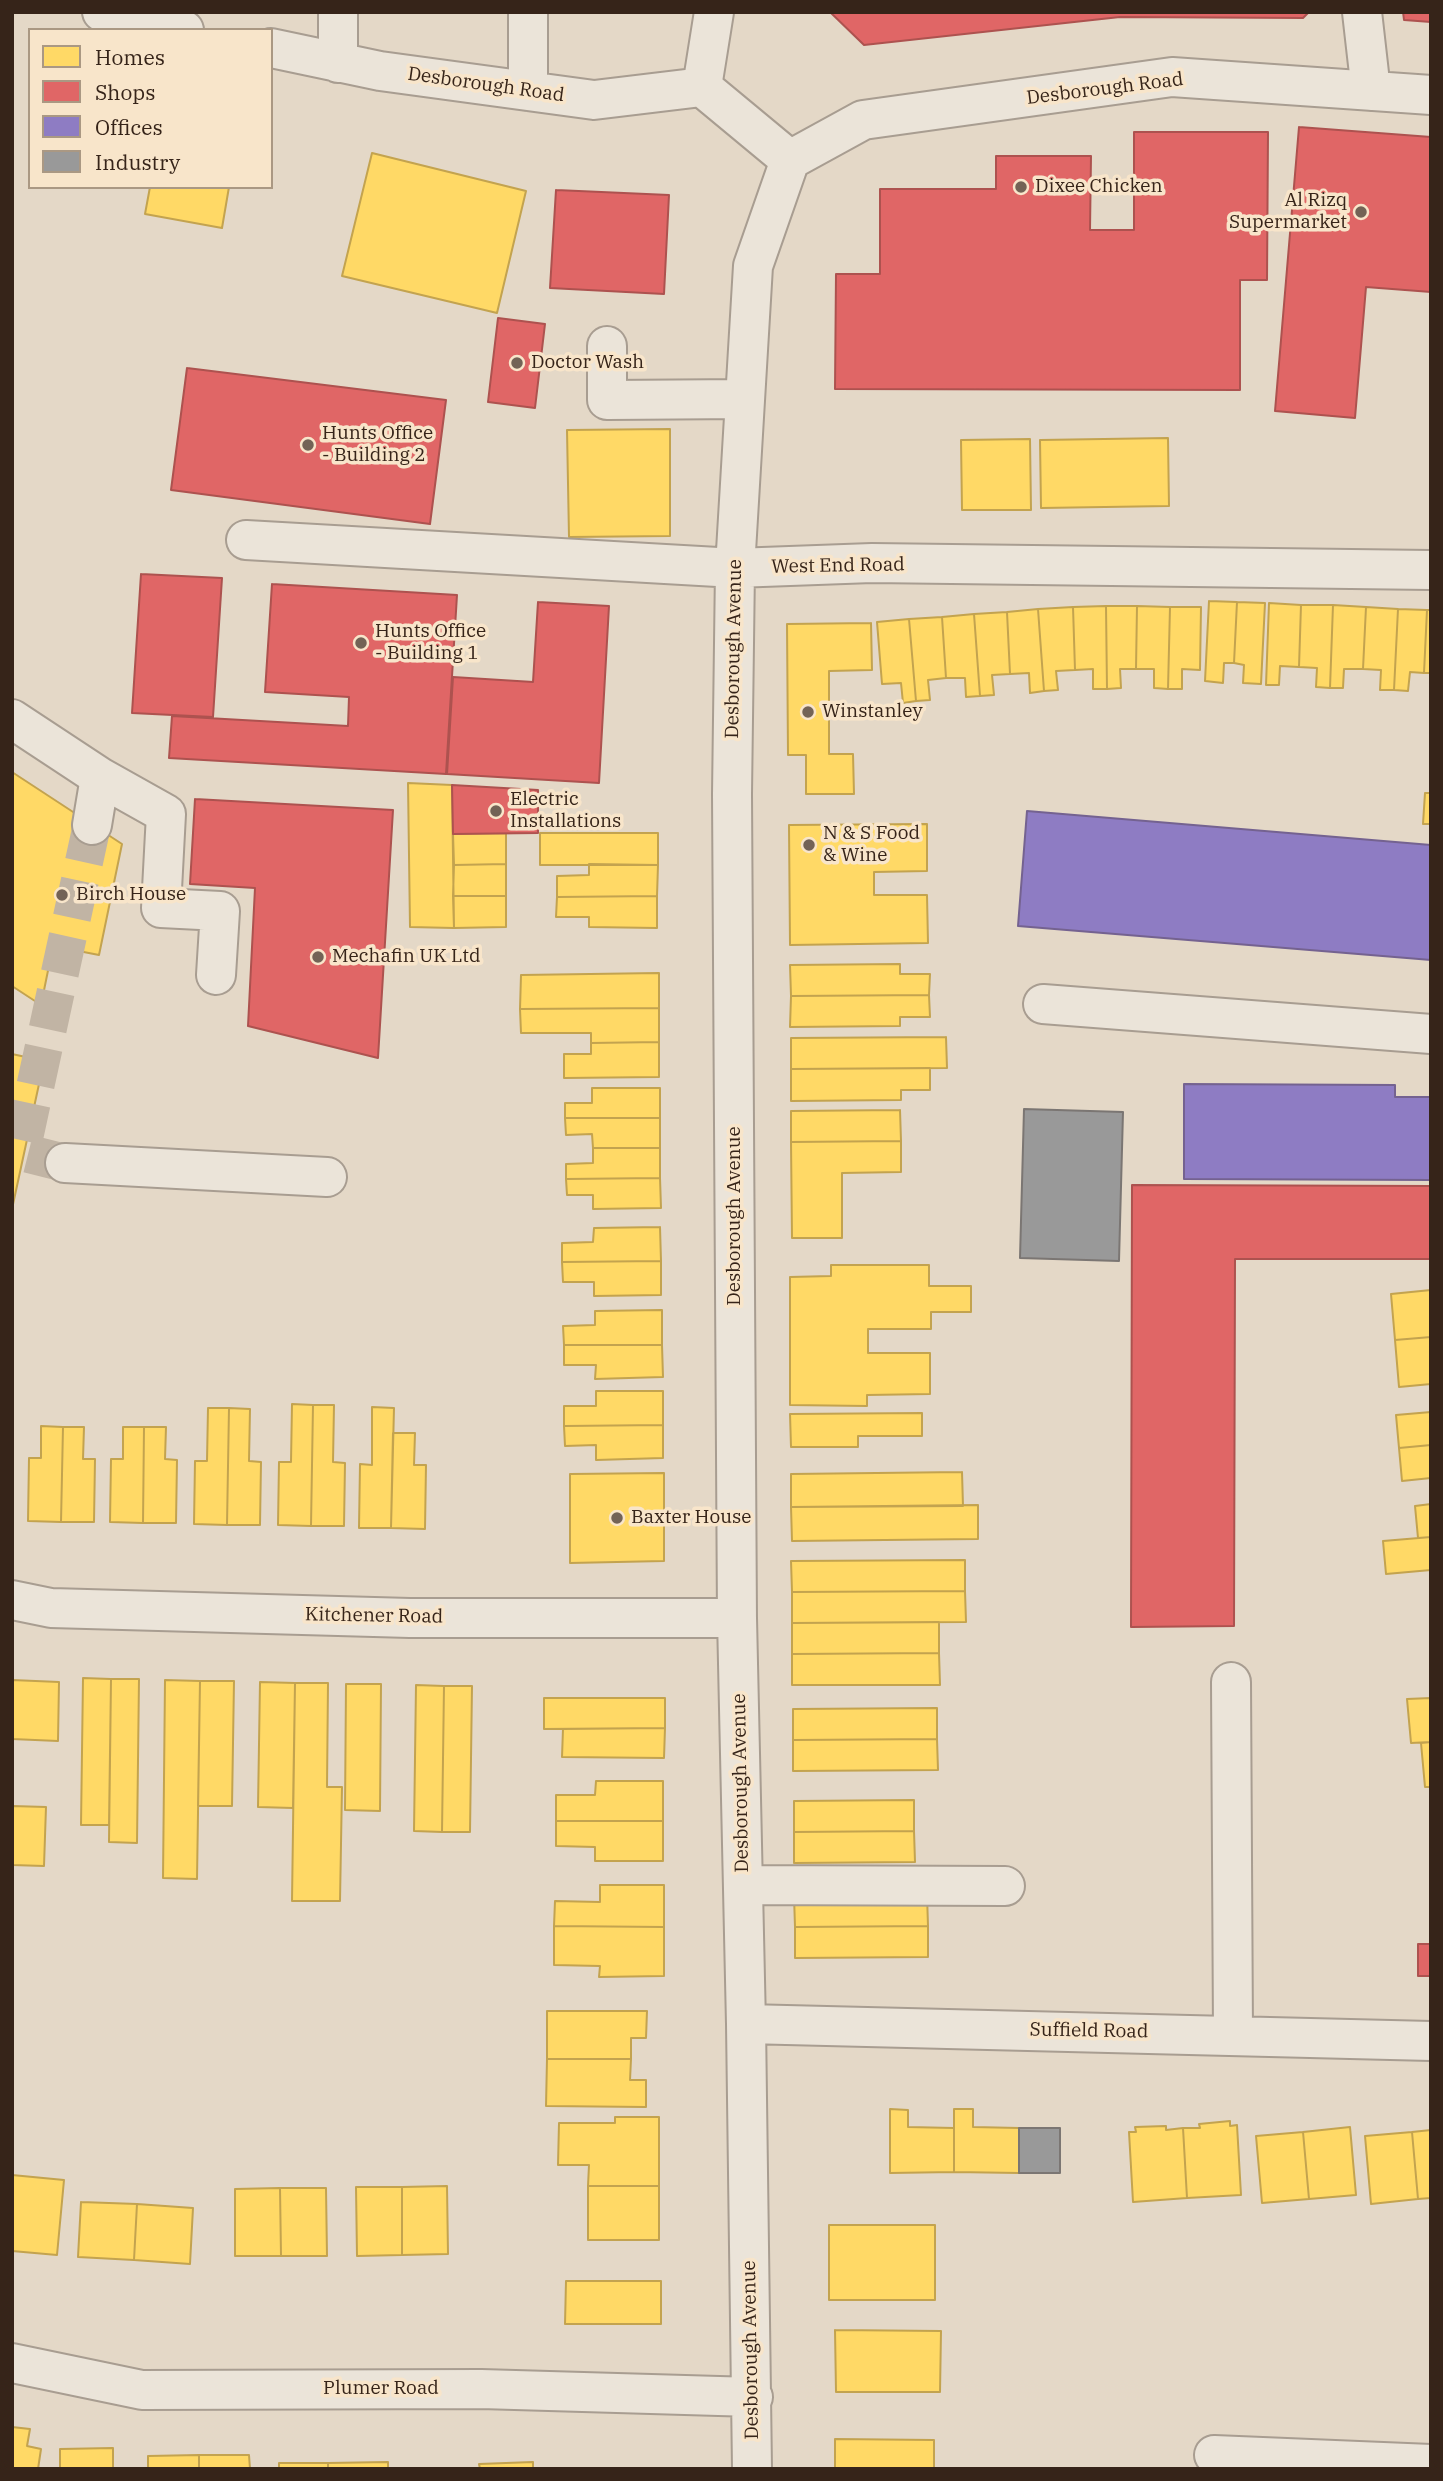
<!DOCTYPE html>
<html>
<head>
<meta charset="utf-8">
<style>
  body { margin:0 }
  #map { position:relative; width:1443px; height:2481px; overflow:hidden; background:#e4d8c7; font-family:"IBM Plex Serif",serif }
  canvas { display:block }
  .frame { position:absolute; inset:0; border:14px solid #362419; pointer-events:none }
  .legend { position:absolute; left:28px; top:28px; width:245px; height:161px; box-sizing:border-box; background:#f8e5ca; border:2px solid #aa9883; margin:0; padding:9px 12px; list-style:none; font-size:21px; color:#362419 }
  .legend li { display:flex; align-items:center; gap:14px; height:35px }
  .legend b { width:35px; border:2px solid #aa9883 }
</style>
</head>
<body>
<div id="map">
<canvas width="1443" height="2481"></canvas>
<div class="frame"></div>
<ul class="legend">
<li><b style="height:19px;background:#ffd966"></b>Homes</li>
<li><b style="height:19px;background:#e06666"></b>Shops</li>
<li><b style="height:19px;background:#8e7cc3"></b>Offices</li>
<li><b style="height:19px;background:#999"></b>Industry</li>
</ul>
</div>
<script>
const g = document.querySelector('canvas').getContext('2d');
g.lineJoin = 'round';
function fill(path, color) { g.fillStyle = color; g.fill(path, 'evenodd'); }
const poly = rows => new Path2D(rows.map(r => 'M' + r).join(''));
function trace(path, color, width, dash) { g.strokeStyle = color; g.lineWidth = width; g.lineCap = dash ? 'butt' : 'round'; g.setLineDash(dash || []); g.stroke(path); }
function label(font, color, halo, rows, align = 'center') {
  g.font = font + ' "IBM Plex Serif",serif'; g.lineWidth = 7; g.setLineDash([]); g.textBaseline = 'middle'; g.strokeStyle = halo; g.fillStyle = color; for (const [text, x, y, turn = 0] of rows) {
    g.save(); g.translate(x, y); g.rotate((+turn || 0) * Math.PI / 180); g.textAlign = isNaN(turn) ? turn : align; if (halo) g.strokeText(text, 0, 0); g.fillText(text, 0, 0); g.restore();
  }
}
const homes = poly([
  [372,153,526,191,497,313,342,276,372,153],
  [150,187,229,187,222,228,145,214,150,187],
  [670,429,670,536,569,537,567,430,670,429],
  [1168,438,1169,506,1041,508,1040,440,1168,438],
  [1030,439,1031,510,962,510,961,440,1030,439],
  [1209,601,1237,602,1234,663,1224,663,1223,683,1205,681,1209,601],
  [1237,602,1265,603,1261,684,1243,683,1244,665,1234,663,1237,602],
  [1269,603,1301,605,1299,667,1280,666,1279,685,1266,685,1269,603],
  [1301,605,1333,605,1330,688,1316,687,1317,668,1299,667,1301,605],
  [1333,605,1366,607,1363,669,1344,669,1343,688,1330,688,1333,605],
  [1106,606,1107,689,1093,689,1093,669,1075,670,1073,607,1106,606],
  [1106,606,1137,606,1136,669,1120,669,1121,688,1107,689,1106,606],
  [1137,606,1170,607,1168,689,1154,688,1154,669,1136,669,1137,606],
  [1073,607,1075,670,1056,671,1058,690,1044,691,1038,609,1073,607],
  [1170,607,1201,607,1200,670,1182,669,1182,689,1168,689,1170,607],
  [1366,607,1398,609,1394,690,1380,690,1381,670,1363,669,1366,607],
  [1038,609,1044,691,1030,693,1029,673,1010,674,1007,612,1038,609],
  [1398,609,1427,610,1424,673,1410,672,1408,691,1394,690,1398,609],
  [1427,610,1431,610,1431,673,1424,673,1427,610],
  [1007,612,1010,674,992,675,994,695,980,696,974,614,1007,612],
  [974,614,980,696,966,697,965,678,946,678,942,617,974,614],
  [942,617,946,678,928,680,930,700,916,701,909,619,942,617],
  [909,619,916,701,903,703,901,683,882,684,877,622,909,619],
  [871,623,872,670,829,671,829,754,853,754,854,794,806,794,806,755,788,755,787,624,871,623],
  [12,772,122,844,99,955,53,946,41,1005,12,986,12,772],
  [408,783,452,785,454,928,410,927,408,783],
  [1425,793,1431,793,1431,824,1423,824,1425,793],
  [927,824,927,871,874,872,874,895,927,895,928,943,790,945,789,825,927,824],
  [506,833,506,864,454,865,453,834,506,833],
  [540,833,658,833,658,865,540,865,540,833],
  [506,864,506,896,453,896,454,865,506,864],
  [589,864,658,865,657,896,557,897,557,876,589,875,589,864],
  [453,896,506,896,506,927,454,928,453,896],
  [657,896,657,928,589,927,589,917,556,917,557,897,657,896],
  [900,964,900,974,930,974,929,995,791,996,790,965,900,964],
  [659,973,659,1008,520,1009,521,975,659,973],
  [929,995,930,1017,900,1017,900,1026,790,1027,791,996,929,995],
  [659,1008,659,1042,591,1043,591,1033,521,1033,520,1009,659,1008],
  [946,1037,947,1068,791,1069,791,1038,946,1037],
  [659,1042,659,1077,564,1078,564,1054,591,1054,591,1043,659,1042],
  [12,1054,44,1061,12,1209,12,1054],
  [930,1068,930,1090,901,1090,901,1100,791,1101,791,1069,930,1068],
  [592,1088,660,1088,660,1118,565,1118,565,1103,592,1103,592,1088],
  [900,1110,901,1141,791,1142,791,1111,900,1110],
  [565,1118,660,1118,660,1148,593,1148,592,1134,566,1135,565,1118],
  [901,1141,901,1172,842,1173,842,1238,792,1238,791,1142,901,1141],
  [593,1148,660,1148,660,1178,566,1179,566,1164,593,1163,593,1148],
  [660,1178,661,1208,593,1209,593,1195,567,1195,566,1179,660,1178],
  [660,1227,661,1261,562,1262,562,1243,593,1242,594,1228,660,1227],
  [661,1261,661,1295,594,1296,594,1282,563,1282,562,1262,661,1261],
  [831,1265,929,1265,929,1286,971,1286,971,1312,931,1312,931,1329,868,1329,868,1353,930,1353,930,1394,867,1395,867,1406,790,1405,790,1277,831,1276,831,1265],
  [1431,1290,1431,1337,1395,1340,1391,1294,1431,1290],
  [662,1310,662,1345,564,1345,563,1326,595,1325,595,1311,662,1310],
  [1431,1337,1431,1384,1399,1387,1395,1340,1431,1337],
  [564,1345,662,1345,663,1377,595,1379,596,1365,564,1365,564,1345],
  [596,1391,663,1391,663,1425,564,1426,564,1406,596,1406,596,1391],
  [292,1404,313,1405,311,1526,278,1525,279,1462,291,1462,292,1404],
  [313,1405,334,1405,333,1462,345,1463,344,1526,311,1526,313,1405],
  [372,1407,394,1408,391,1528,359,1528,360,1464,372,1465,372,1407],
  [208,1408,229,1408,227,1525,194,1524,195,1461,207,1461,208,1408],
  [229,1408,250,1409,249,1461,261,1462,260,1525,227,1525,229,1408],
  [1431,1412,1431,1445,1399,1448,1396,1415,1431,1412],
  [922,1413,922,1436,858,1436,858,1447,791,1447,790,1414,922,1413],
  [663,1425,663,1458,596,1460,596,1445,565,1446,564,1426,663,1425],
  [41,1426,63,1427,61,1522,28,1521,29,1458,41,1458,41,1426],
  [63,1427,84,1427,83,1459,95,1459,94,1522,61,1522,63,1427],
  [123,1427,144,1427,143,1523,110,1522,111,1459,123,1459,123,1427],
  [144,1427,166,1427,165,1459,177,1460,176,1523,143,1523,144,1427],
  [393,1433,415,1433,414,1465,426,1465,425,1529,391,1528,393,1433],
  [1431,1445,1431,1478,1402,1481,1399,1448,1431,1445],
  [962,1472,963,1506,791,1507,791,1474,962,1472],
  [664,1473,664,1561,570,1563,570,1474,664,1473],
  [1431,1504,1431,1537,1418,1538,1415,1506,1431,1504],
  [978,1505,978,1539,792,1541,791,1507,978,1505],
  [1431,1537,1431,1570,1386,1574,1383,1541,1431,1537],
  [965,1560,965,1591,792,1592,791,1561,965,1560],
  [965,1591,966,1622,792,1623,792,1592,965,1591],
  [939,1622,939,1653,792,1654,792,1623,939,1622],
  [939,1653,940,1685,792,1685,792,1654,939,1653],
  [83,1678,111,1679,109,1825,81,1825,83,1678],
  [111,1679,139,1679,137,1843,109,1842,111,1679],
  [12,1680,59,1682,58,1741,12,1739,12,1680],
  [165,1680,200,1681,197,1879,163,1878,165,1680],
  [200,1681,234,1681,232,1806,198,1806,200,1681],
  [260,1682,295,1683,293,1808,258,1807,260,1682],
  [295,1683,328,1683,327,1787,342,1787,340,1901,292,1901,295,1683],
  [346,1684,381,1684,380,1811,345,1810,346,1684],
  [416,1685,444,1686,442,1832,414,1831,416,1685],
  [444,1686,472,1686,470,1832,442,1832,444,1686],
  [544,1698,665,1698,665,1728,544,1729,544,1698],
  [1431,1698,1431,1742,1411,1743,1407,1699,1431,1698],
  [937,1708,937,1739,793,1740,793,1709,937,1708],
  [665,1728,664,1758,562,1757,563,1729,665,1728],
  [937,1739,938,1770,793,1771,793,1740,937,1739],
  [1431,1742,1431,1787,1425,1787,1421,1743,1431,1742],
  [596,1781,663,1781,663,1821,556,1821,556,1795,595,1795,596,1781],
  [914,1800,914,1831,794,1832,794,1801,914,1800],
  [12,1806,46,1807,44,1866,12,1865,12,1806],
  [556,1821,663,1821,663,1861,595,1861,595,1847,556,1846,556,1821],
  [914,1831,915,1862,794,1863,794,1832,914,1831],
  [600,1885,664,1885,664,1927,554,1926,555,1901,600,1902,600,1885],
  [927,1895,928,1926,795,1927,794,1896,927,1895],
  [554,1926,664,1927,664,1976,599,1977,600,1966,554,1965,554,1926],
  [928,1926,928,1957,795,1958,795,1927,928,1926],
  [547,2011,647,2011,646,2038,631,2038,631,2059,547,2059,547,2011],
  [547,2059,631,2059,630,2080,646,2080,646,2107,546,2106,547,2059],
  [890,2109,908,2110,908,2127,954,2128,954,2172,890,2173,890,2109],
  [954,2109,973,2109,973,2127,1019,2128,1019,2173,954,2172,954,2109],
  [615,2117,659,2117,659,2186,588,2186,589,2165,558,2165,559,2123,615,2123,615,2117],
  [1230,2121,1230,2126,1237,2125,1241,2195,1187,2198,1183,2128,1200,2128,1199,2124,1230,2121],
  [1166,2126,1166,2130,1183,2128,1187,2198,1133,2202,1129,2132,1136,2132,1135,2127,1166,2126],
  [1350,2127,1356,2195,1309,2199,1303,2132,1350,2127],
  [1431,2130,1431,2198,1418,2199,1412,2132,1431,2130],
  [1303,2132,1309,2199,1262,2203,1256,2136,1303,2132],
  [1412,2132,1418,2199,1371,2204,1365,2136,1412,2132],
  [12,2175,64,2180,57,2255,12,2251,12,2175],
  [447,2186,448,2254,402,2255,402,2187,447,2186],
  [588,2186,659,2186,659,2240,588,2240,588,2186],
  [356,2187,402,2187,402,2255,357,2256,356,2187],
  [280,2188,281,2256,235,2256,235,2189,280,2188],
  [280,2188,326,2188,327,2256,281,2256,280,2188],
  [81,2202,137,2204,134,2260,78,2257,81,2202],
  [137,2204,193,2208,190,2264,134,2260,137,2204],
  [829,2225,935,2225,935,2300,829,2300,829,2225],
  [566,2281,661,2281,661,2324,565,2324,566,2281],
  [835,2330,941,2331,940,2392,836,2392,835,2330],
  [12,2427,30,2429,27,2446,41,2449,38,2469,12,2469,12,2427],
  [835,2439,934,2440,934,2469,835,2469,835,2439],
  [113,2448,113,2469,60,2469,60,2449,113,2448],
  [199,2455,249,2455,250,2469,199,2469,199,2455],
  [199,2455,199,2469,148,2469,148,2456,199,2455],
  [388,2462,388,2469,328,2469,328,2463,388,2462],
  [533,2462,533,2469,480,2469,479,2464,533,2462],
  [279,2463,328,2463,328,2469,279,2469,279,2463]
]);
const shops = poly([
  [830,12,1309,12,1303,18,1120,17,864,45,830,12],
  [1403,12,1431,12,1431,22,1404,20,1403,12],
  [1299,127,1431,137,1431,292,1366,287,1355,418,1275,411,1299,127],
  [1134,132,1268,132,1267,280,1240,280,1240,390,835,389,836,274,880,274,880,189,996,189,996,156,1091,156,1090,230,1134,230,1134,132],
  [556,190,669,195,664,294,550,288,556,190],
  [498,318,545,324,535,408,488,402,498,318],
  [187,368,446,400,430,524,171,490,187,368],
  [141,574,222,578,213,717,132,713,141,574],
  [272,584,457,595,446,774,169,758,172,716,348,726,349,697,265,692,272,584],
  [538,602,609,606,599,783,447,774,453,677,533,682,538,602],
  [452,785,538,790,538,833,453,834,452,785],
  [195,799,393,810,378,1058,248,1026,255,888,190,884,195,799],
  [1132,1185,1431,1186,1431,1259,1235,1259,1234,1626,1131,1627,1132,1185],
  [1418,1944,1431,1944,1431,1976,1418,1976,1418,1944]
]);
const offices = poly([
  [1027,811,1431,845,1431,960,1018,926,1027,811],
  [1184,1084,1395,1085,1395,1097,1431,1097,1431,1180,1184,1179,1184,1084]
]);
const industry = poly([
  [1024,1109,1123,1112,1119,1261,1020,1258,1024,1109],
  [1019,2128,1060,2128,1060,2173,1019,2173,1019,2128]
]);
const minorTunnel = poly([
  [65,1163,21,1152,92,825]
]);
const minor = poly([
  [102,12,184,30],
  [528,12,528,91],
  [1362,12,1371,91],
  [271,48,380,71,594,100,702,87],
  [338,63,338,12],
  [702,87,790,160],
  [702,87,714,12],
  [790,160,863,120,1172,77,1431,95],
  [607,346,607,400,745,399],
  [246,540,735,568,872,563,1431,570],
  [12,719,100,777,166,814,161,908,220,911,216,975],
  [92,825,100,777],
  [1043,1004,1431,1034],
  [65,1163,327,1177],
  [12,1600,51,1608,410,1618,737,1618],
  [1231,1682,1233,2034],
  [743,1885,1005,1886],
  [746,2024,1431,2041],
  [12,2363,142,2390,481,2389,753,2397],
  [1214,2455,1431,2464],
  [752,2469,746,2024,737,1618,732,794,735,568,753,266,790,160]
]);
const markers = [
  [1021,187,7,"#736356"],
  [1361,212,7,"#736356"],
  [517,363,7,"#736356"],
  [308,445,7,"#736356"],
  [361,643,7,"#736356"],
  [808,712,7,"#736356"],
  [496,811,7,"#736356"],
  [809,845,7,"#736356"],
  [62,895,7,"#736356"],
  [318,957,7,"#736356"],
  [617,1518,7,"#736356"]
];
const streetNames = [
  ["Desborough Road",486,85,8],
  ["Desborough Road",1105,89,-7],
  ["West End Road",838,566,-1],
  ["Desborough Avenue",734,649,-89],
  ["Desborough Avenue",735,1216,-90],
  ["Kitchener Road",374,1616,1],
  ["Desborough Avenue",741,1783,-91],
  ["Suffield Road",1089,2031,1],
  ["Desborough Avenue",751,2350,-91],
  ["Plumer Road",381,2389]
];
const poiNames = [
  ["Dixee Chicken",1035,187],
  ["Al Rizq",1347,201,"right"],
  ["Supermarket",1347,223,"right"],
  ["Doctor Wash",531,363],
  ["Hunts Office",322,434],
  ["- Building 2",322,456],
  ["Hunts Office",375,632],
  ["- Building 1",375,654],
  ["Winstanley",822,712],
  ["Electric",510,800],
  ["Installations",510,822],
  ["N & S Food",823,834],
  ["& Wine",823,856],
  ["Birch House",76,895],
  ["Mechafin UK Ltd",332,957],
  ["Baxter House",631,1518]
];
fill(homes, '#ffd966');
trace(homes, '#c3a34f', 2);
fill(shops, '#e06666');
trace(shops, '#ad524f', 2);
fill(offices, '#8e7cc3');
trace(offices, '#746290', 2);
fill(industry, '#999');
trace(industry, '#7b7673', 2);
trace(minorTunnel, '#c1b4a4', 38, [38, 19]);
trace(minor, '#a89d91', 42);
trace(minor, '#ebe4d9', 38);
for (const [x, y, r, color] of markers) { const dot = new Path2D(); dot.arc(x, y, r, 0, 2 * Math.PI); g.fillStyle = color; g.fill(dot); trace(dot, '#f8e5ca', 2.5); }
label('19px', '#362419', '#f8e5ca', streetNames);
label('19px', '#362419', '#f8e5ca', poiNames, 'left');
</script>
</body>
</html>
